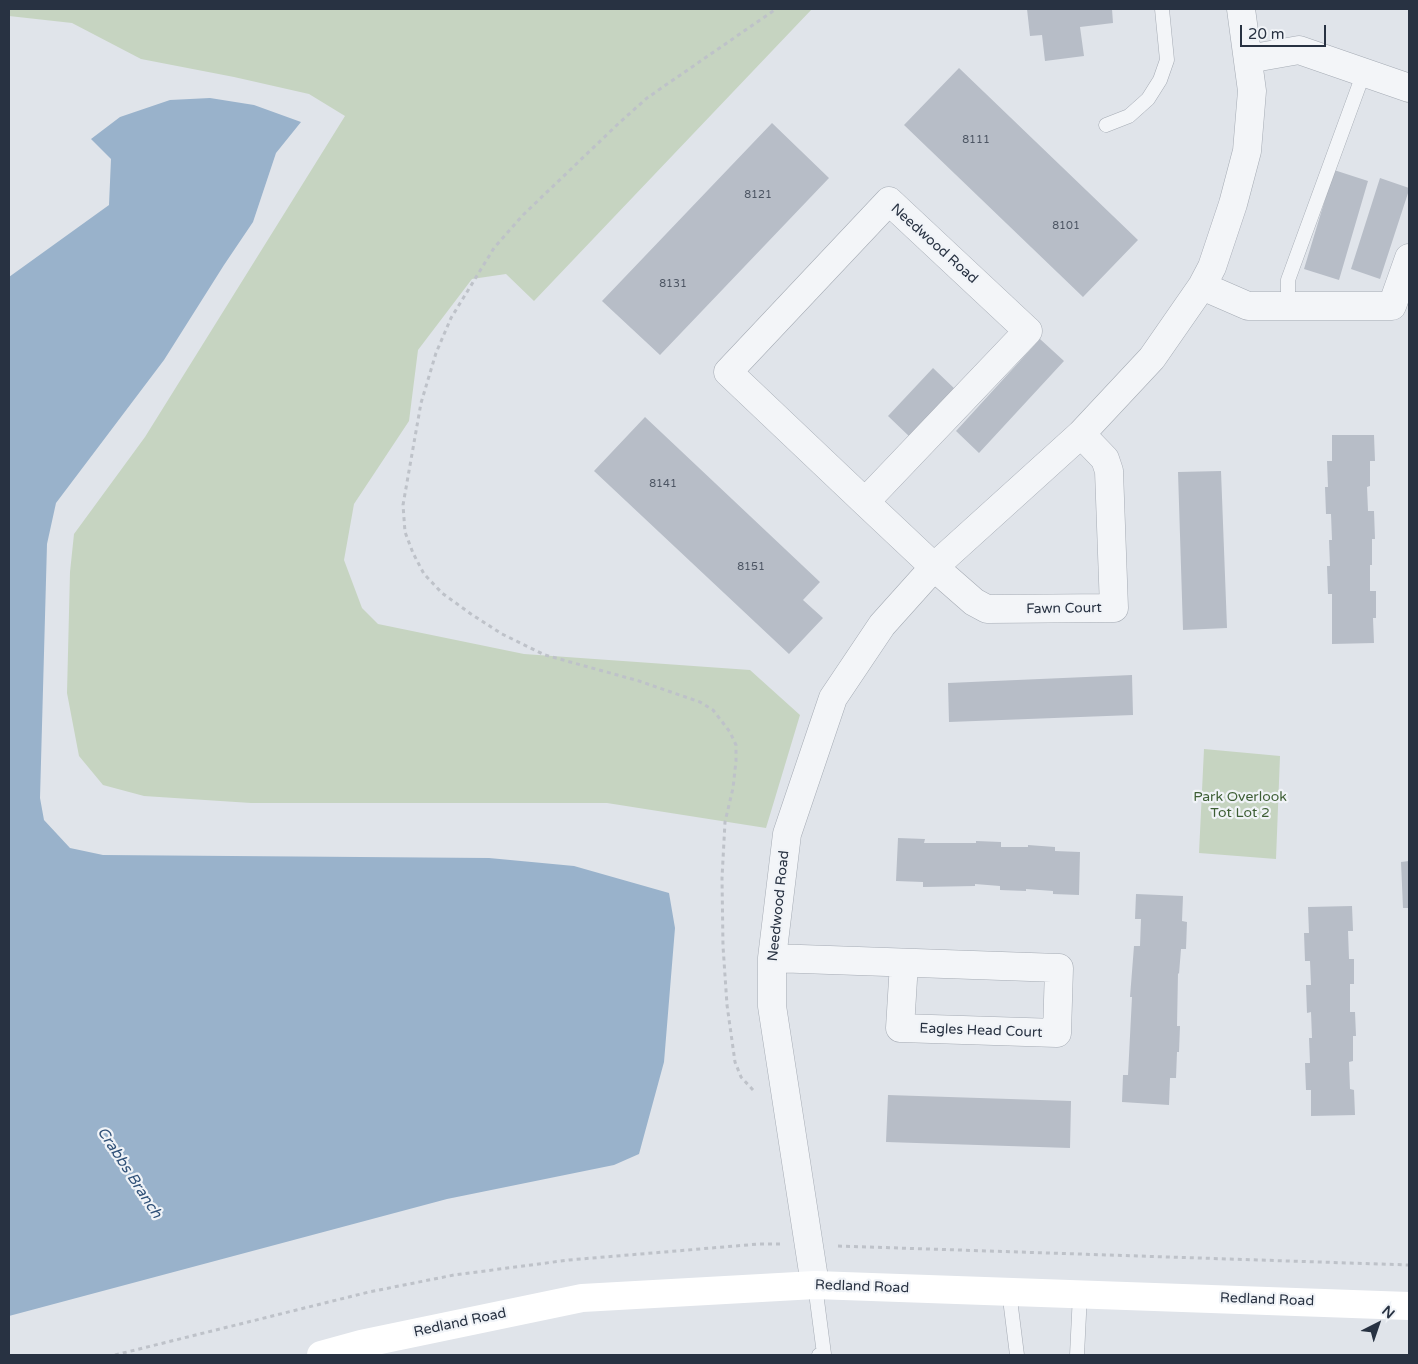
<!DOCTYPE html>
<html>
<head>
<meta charset="utf-8">
<style>
  body { margin:0 }
  #map { position:relative; width:1418px; height:1364px; overflow:hidden; background:#e0e4ea; font-family:"Varela Round",sans-serif }
  canvas { display:block }
  .frame { position:absolute; inset:0; border:10px solid #283242; pointer-events:none }
  .north { position:absolute; left:1353px; top:1299px; width:50px; height:50px; -webkit-text-stroke:4px #f0f3f7; paint-order:stroke; rotate:41deg; font-size:14px; font-weight:700; line-height:20px; text-align:center; color:#283242 }
  .north::after { content:''; display:block; margin:auto; width:18px; height:22px; background:#283242; clip-path:polygon(50% 0,100% 100%,50% 72%,0 100%) }
  .scale { position:absolute; left:1240px; top:25px; width:86px; height:22px; box-sizing:border-box; border:2px solid #283242; border-top:0; padding-left:6px; font-size:15px; line-height:18px; white-space:nowrap; color:#283242; -webkit-text-stroke:4px #f0f3f7; paint-order:stroke }
</style>
</head>
<body>
<div id="map">
<canvas width="1418" height="1364"></canvas>
<div class="frame"></div>
<div class="north">N</div>
<div class="scale">20 m</div>
</div>
<script>
const g = document.querySelector('canvas').getContext('2d');
g.lineJoin = 'round';
function fill(path, color) { g.fillStyle = color; g.fill(path, 'evenodd'); }
const poly = rows => new Path2D(rows.map(r => 'M' + r).join(''));
function trace(path, color, width, dash) { g.strokeStyle = color; g.lineWidth = width; g.lineCap = dash ? 'butt' : 'round'; g.setLineDash(dash || []); g.stroke(path); }
function label(font, color, halo, rows, align = 'center') {
  g.font = font + ' "Varela Round",sans-serif'; g.lineWidth = 4.5; g.setLineDash([]); g.textBaseline = 'middle'; g.strokeStyle = halo; g.fillStyle = color; for (const [text, x, y, turn = 0] of rows) {
    g.save(); g.translate(x, y); g.rotate((+turn || 0) * Math.PI / 180); g.textAlign = isNaN(turn) ? turn : align; if (halo) g.strokeText(text, 0, 0); g.fillText(text, 0, 0); g.restore();
  }
}
const green = poly([
  [9,9,812,9,534,301,506,274,472,279,418,350,409,421,354,504,344,560,362,608,378,624,524,654,750,670,800,715,766,828,607,803,251,803,144,796,103,785,79,756,67,693,70,572,74,534,145,437,345,116,309,94,234,77,141,59,72,23,9,16],
  [1204,749,1280,756,1276,859,1199,853]
]);
const water = poly([
  [210,98,254,105,301,122,276,153,253,222,224,265,164,360,56,503,47,544,40,798,44,820,70,848,103,855,489,858,574,866,669,893,675,928,664,1062,639,1154,614,1165,447,1199,9,1316,9,277,109,205,111,159,91,139,120,117,170,100]
]);
const building = poly([
  [1027,9,1112,9,1113,23,1080,27,1084,56,1045,61,1042,35,1030,36],
  [959,68,1138,240,1083,297,904,125],
  [772,123,829,178,660,355,602,301],
  [1334,170,1368,181,1339,280,1304,269],
  [1380,178,1409,188,1409,190,1380,279,1351,269],
  [1040,339,1064,361,979,453,956,431],
  [933,368,957,391,912,439,888,416],
  [645,417,820,582,803,600,823,618,789,654,594,471],
  [1332,435,1374,435,1375,461,1370,461,1370,486,1367,487,1368,511,1374,511,1375,539,1372,539,1372,565,1370,565,1370,591,1376,591,1376,618,1373,618,1374,643,1332,644,1332,594,1328,594,1327,566,1330,566,1329,540,1332,540,1331,514,1326,514,1325,487,1328,487,1327,461,1332,461],
  [1221,471,1227,628,1183,630,1178,472],
  [1132,675,1133,715,949,722,948,683],
  [898,838,925,839,924,843,976,843,976,841,1001,842,1001,847,1028,847,1028,845,1055,847,1055,851,1080,852,1079,895,1053,894,1053,891,1026,889,1026,891,1000,890,1000,886,975,884,975,886,923,887,923,882,896,881],
  [1409,861,1409,908,1403,908,1401,862],
  [1136,894,1183,896,1182,921,1187,922,1186,949,1181,949,1179,974,1178,973,1177,1026,1180,1026,1179,1052,1177,1052,1176,1078,1170,1078,1169,1105,1122,1102,1123,1075,1128,1075,1132,997,1130,997,1134,946,1140,946,1141,919,1135,919],
  [1352,906,1353,931,1348,931,1349,959,1354,959,1354,984,1350,984,1350,1012,1355,1012,1356,1036,1353,1036,1353,1061,1349,1062,1350,1089,1354,1090,1355,1115,1311,1116,1311,1090,1306,1090,1305,1063,1310,1063,1309,1038,1312,1038,1311,1012,1307,1013,1306,985,1311,985,1310,961,1305,961,1304,933,1309,933,1308,907],
  [888,1095,1071,1101,1070,1148,886,1142]
]);
const path = poly([
  [753,1090,741,1077,735,1062,727,1005,723,946,722,878,725,822,733,788,736,761,736,745,730,732,713,710,700,702,639,681,545,655,502,634,471,614,442,593,424,574,413,553,405,532,403,505,421,403,436,353,451,318,494,248,523,215,618,124,647,98,776,9],
  [838,1246,1409,1265],
  [115,1355,369,1292,454,1275,569,1260,759,1244,781,1244]
]);
const service = poly([
  [1106,125,1129,116,1148,99,1160,80,1167,60,1162,9],
  [1288,306,1288,280,1364,72],
  [815,1285,824,1354,819,1355],
  [1009,1291,1017,1355],
  [1077,1355,1080,1294]
]);
const minor = poly([
  [1248,59,1299,50,1409,88],
  [1202,286,1248,306,1392,306,1409,258],
  [865,502,1028,331,889,201,728,372,865,502,934,567,974,602,987,609,1114,608,1109,471,1105,459,1081,434],
  [772,958,1059,968,1057,1033,900,1028,904,963],
  [815,1285,772,1006,772,958,787,834,833,698,882,625,934,567,1081,434,1152,358,1202,286,1212,267,1233,204,1247,151,1252,91,1241,9]
]);
const secondary = poly([
  [321,1355,361,1344,582,1298,815,1285,1409,1306]
]);
const numberNames = [
  ["8111",976,140],
  ["8121",758,195],
  ["8101",1066,226],
  ["8131",673,284],
  ["8141",663,484],
  ["8151",751,567]
];
const streetNames = [
  ["Needwood Road",934,244,42],
  ["Fawn Court",1064,609,-1],
  ["Needwood Road",779,906,-84],
  ["Eagles Head Court",981,1031,2],
  ["Redland Road",862,1287,2],
  ["Redland Road",1267,1300,2],
  ["Redland Road",460,1323,-12]
];
const parkNames = [
  ["Park Overlook",1240,797],
  ["Tot Lot 2",1240,813]
];
const waterNames = [
  ["Crabbs Branch",129,1173,57]
];
fill(green, '#c6d4c1');
fill(water, '#99b2cb');
fill(building, '#b7bdc7');
trace(service, '#a5abb4', 15);
trace(minor, '#a5abb4', 29);
trace(path, '#bec2c9', 3, [4, 4]);
trace(service, '#f3f5f8', 14);
trace(minor, '#f3f5f8', 28);
trace(secondary, '#fff', 28);
label('11px', '#4c5563', null, numberNames);
label('14px', '#283242', '#f0f3f7', streetNames);
label('14px', '#3d5e34', '#f0f3f7', parkNames);
label('italic 15px', '#305178', '#f0f3f7', waterNames);
</script>
</body>
</html>
